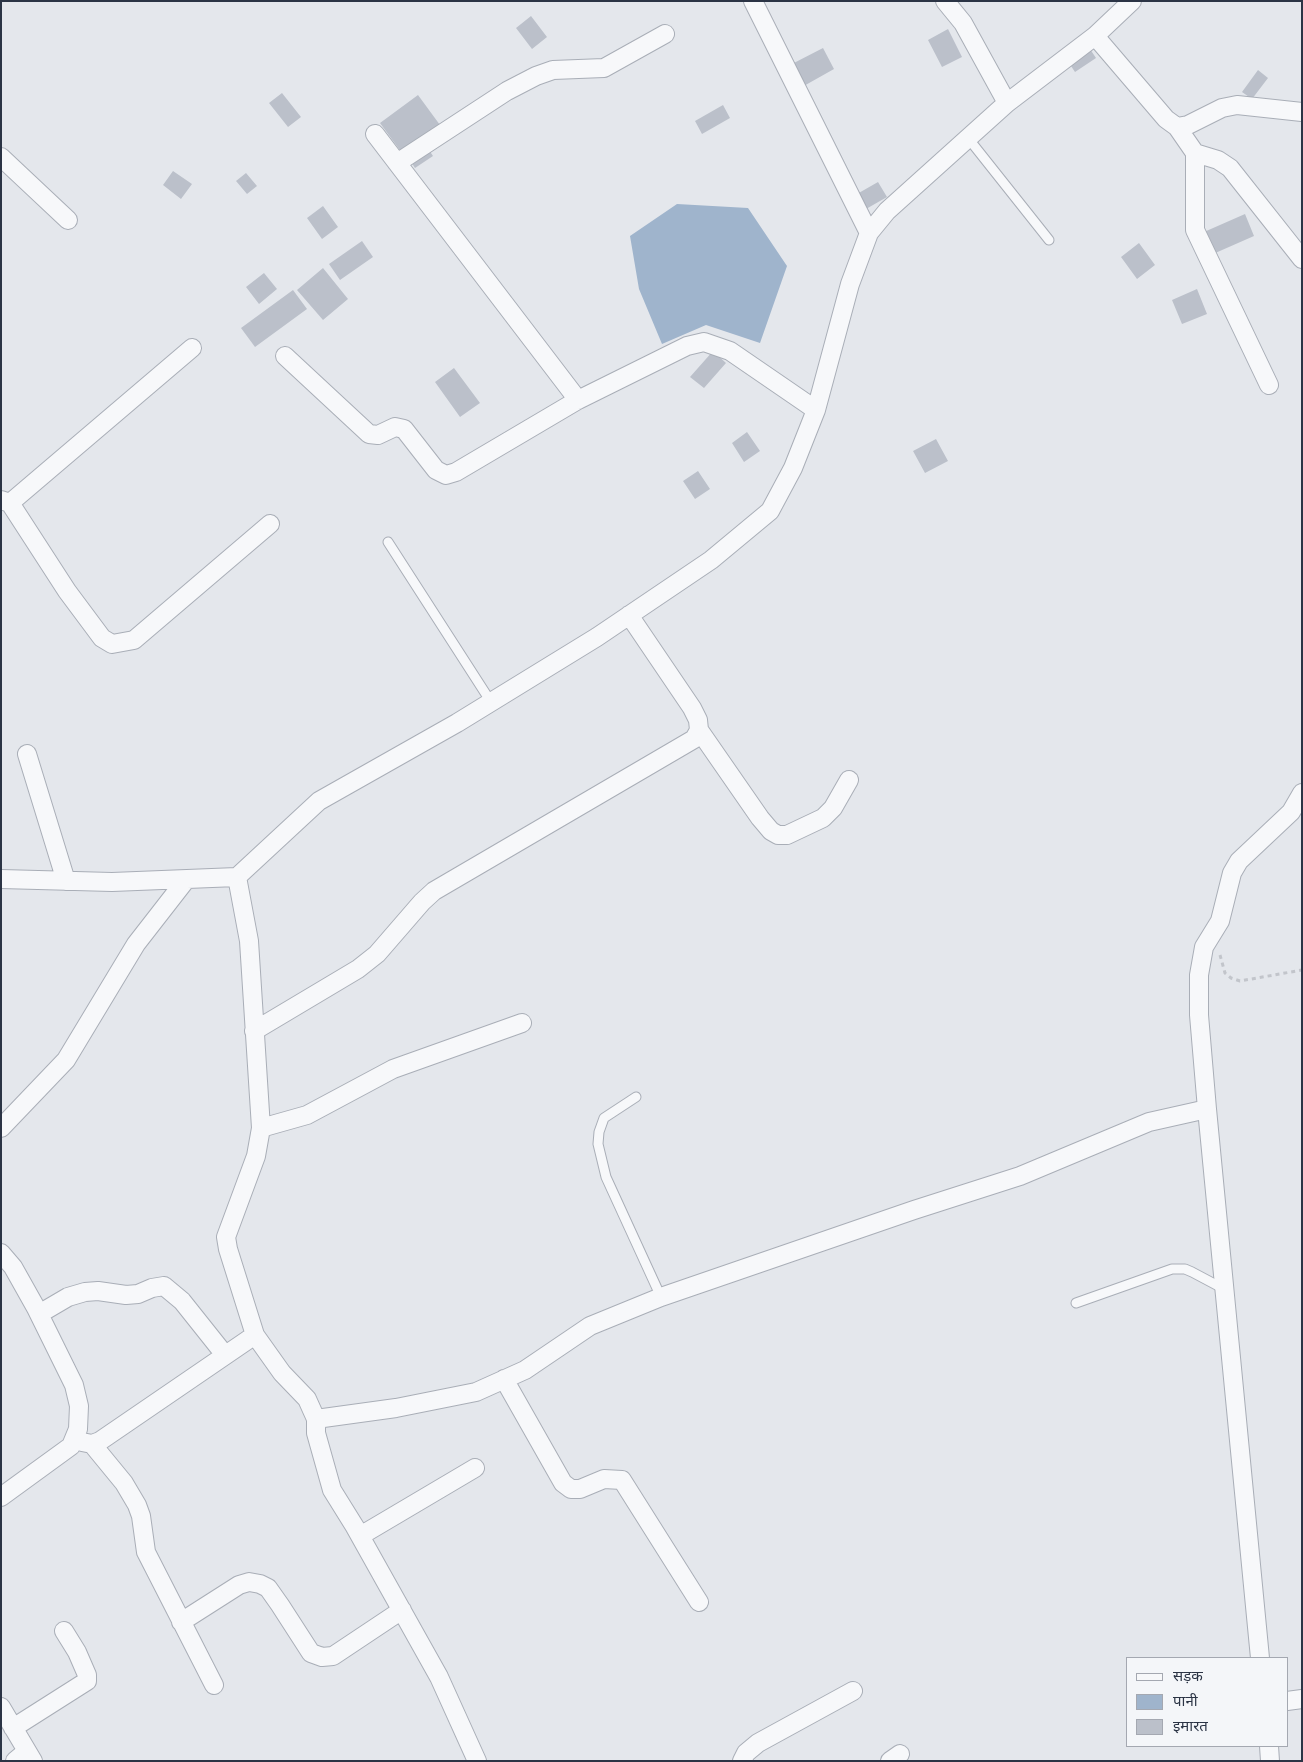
<!DOCTYPE html>
<html>
<head>
<meta charset="utf-8">
<style>
  body { margin:0 }
  #map { position:relative; width:1303px; height:1762px; overflow:hidden; background:#e4e7ec; font-family:"Varela Round","Noto Sans Devanagari",sans-serif }
  canvas { display:block }
  .frame { position:absolute; inset:0; border:2px solid #2b3445; pointer-events:none }
  .legend { position:absolute; left:1126px; top:1657px; width:162px; height:90px; box-sizing:border-box; background:#f4f6f9; border:1px solid #a4a8b1; margin:0; padding:6px 9px; list-style:none; font-size:15px; color:#2b3445 }
  .legend li { display:flex; align-items:center; gap:10px; height:25px }
  .legend b { width:25px; border:1px solid #a4a8b1 }
</style>
</head>
<body>
<div id="map">
<canvas width="1303" height="1762"></canvas>
<div class="frame"></div>
<ul class="legend">
<li><b style="height:6px;background:#f7f8fa"></b>सड़क</li>
<li><b style="height:14px;background:#9fb4cc"></b>पानी</li>
<li><b style="height:14px;background:#bbc0ca"></b>इमारत</li>
</ul>
</div>
<script>
const g = document.querySelector('canvas').getContext('2d');
g.lineJoin = 'round';
function fill(path, color) { g.fillStyle = color; g.fill(path, 'evenodd'); }
const poly = rows => new Path2D(rows.map(r => 'M' + r).join(''));
function trace(path, color, width, dash) { g.strokeStyle = color; g.lineWidth = width; g.lineCap = dash ? 'butt' : 'round'; g.setLineDash(dash || []); g.stroke(path); }
const water = poly([
  [677,204,748,208,787,266,760,343,706,325,662,344,639,289,630,236]
]);
const building = poly([
  [531,16,547,37,532,49,516,28],
  [948,29,962,57,942,67,928,40],
  [823,48,834,69,802,87,790,65],
  [1090,49,1096,58,1075,72,1069,63],
  [1258,70,1268,78,1252,99,1242,92],
  [282,93,301,117,288,127,269,103],
  [418,95,440,125,402,153,380,123],
  [723,105,730,118,702,134,695,121],
  [427,147,433,156,415,168,409,159],
  [173,171,192,184,181,199,163,185],
  [246,173,257,186,247,194,236,181],
  [878,182,887,197,866,209,857,194],
  [323,206,338,227,322,239,307,218],
  [1245,214,1254,236,1213,254,1204,232],
  [362,241,373,257,340,280,329,264],
  [1139,243,1155,265,1137,279,1121,257],
  [323,268,348,299,323,320,297,290],
  [264,273,277,289,259,304,246,287],
  [1197,289,1207,314,1182,324,1172,300],
  [293,290,307,309,255,347,241,328],
  [713,351,726,363,704,388,690,377],
  [454,368,480,403,460,417,435,382],
  [747,432,760,451,744,462,732,443],
  [936,439,948,461,925,473,913,451],
  [698,471,710,489,695,499,683,481]
]);
const path = poly([
  [1220,955,1225,973,1231,978,1240,981,1302,970]
]);
const lane = poly([
  [968,138,1049,240],
  [388,542,491,702],
  [636,1097,604,1118,599,1132,598,1144,606,1177,661,1297],
  [1076,1303,1172,1269,1185,1269,1192,1272,1224,1289]
]);
const street = poly([
  [753,1,869,233],
  [945,1,963,23,1007,103],
  [1095,36,1166,119,1177,127,1188,125,1222,108,1237,105,1302,112],
  [1177,127,1195,153,1218,160,1230,168,1302,259],
  [375,134,578,400],
  [1195,153,1195,230,1269,385],
  [1,157,68,220],
  [397,163,507,91,536,76,553,70,604,68,665,34],
  [285,356,369,434,378,435,395,427,404,429,436,470,446,475,456,472,578,400,687,346,704,342,730,351,816,410],
  [1,500,10,503,67,591,102,638,112,644,134,640,270,524],
  [10,503,192,348],
  [699,730,760,818,771,831,778,835,787,835,823,818,833,808,849,780],
  [27,754,66,881],
  [237,877,249,941,261,1128,256,1156,226,1237,228,1249,255,1335,282,1373,307,1399,316,1419,316,1433,332,1490,355,1527,439,1677,477,1761],
  [1,879,112,882,237,877,319,801,457,723,597,637,711,560,770,511,793,468,816,410,850,284,869,233,887,211,1007,103,1095,36,1132,1],
  [254,1031,358,969,377,954,422,902,434,891,694,739,699,730,698,720,692,708,629,615],
  [1,1128,66,1060,136,944,185,881],
  [261,1128,307,1115,393,1069,522,1023],
  [1,1253,13,1267,36,1308,74,1385,79,1406,78,1429,71,1446,1,1497],
  [39,1314,68,1297,85,1292,98,1291,126,1295,138,1294,152,1288,164,1286,182,1301,225,1355],
  [504,1379,563,1483,571,1489,580,1489,604,1479,622,1480,699,1602],
  [316,1419,396,1408,476,1392,525,1370,590,1326,661,1297,914,1210,1020,1176,1149,1122,1207,1109],
  [82,1442,92,1444,100,1441,255,1335],
  [92,1444,124,1483,137,1505,141,1516,146,1552,214,1685],
  [360,1536,475,1468],
  [181,1622,239,1585,249,1582,260,1584,268,1588,280,1605,311,1653,322,1657,333,1656,402,1610],
  [1260,1658,1207,1109,1199,1015,1199,975,1204,947,1220,921,1232,873,1239,861,1291,812,1302,793],
  [1287,1701,1302,1699],
  [1,1707,33,1761],
  [13,1728,87,1681,87,1675,77,1652,64,1631],
  [1269,1746,1270,1761],
  [15,1761,27,1751],
  [742,1761,746,1753,758,1743,853,1691],
  [890,1761,900,1754]
]);
fill(water, '#9fb4cc');
fill(building, '#bbc0ca');
trace(lane, '#a9aeb7', 11);
trace(street, '#a9aeb7', 20);
trace(path, '#c2c5cb', 3, [4, 4]);
trace(lane, '#f7f8fa', 9);
trace(street, '#f7f8fa', 18);
</script>
</body>
</html>
